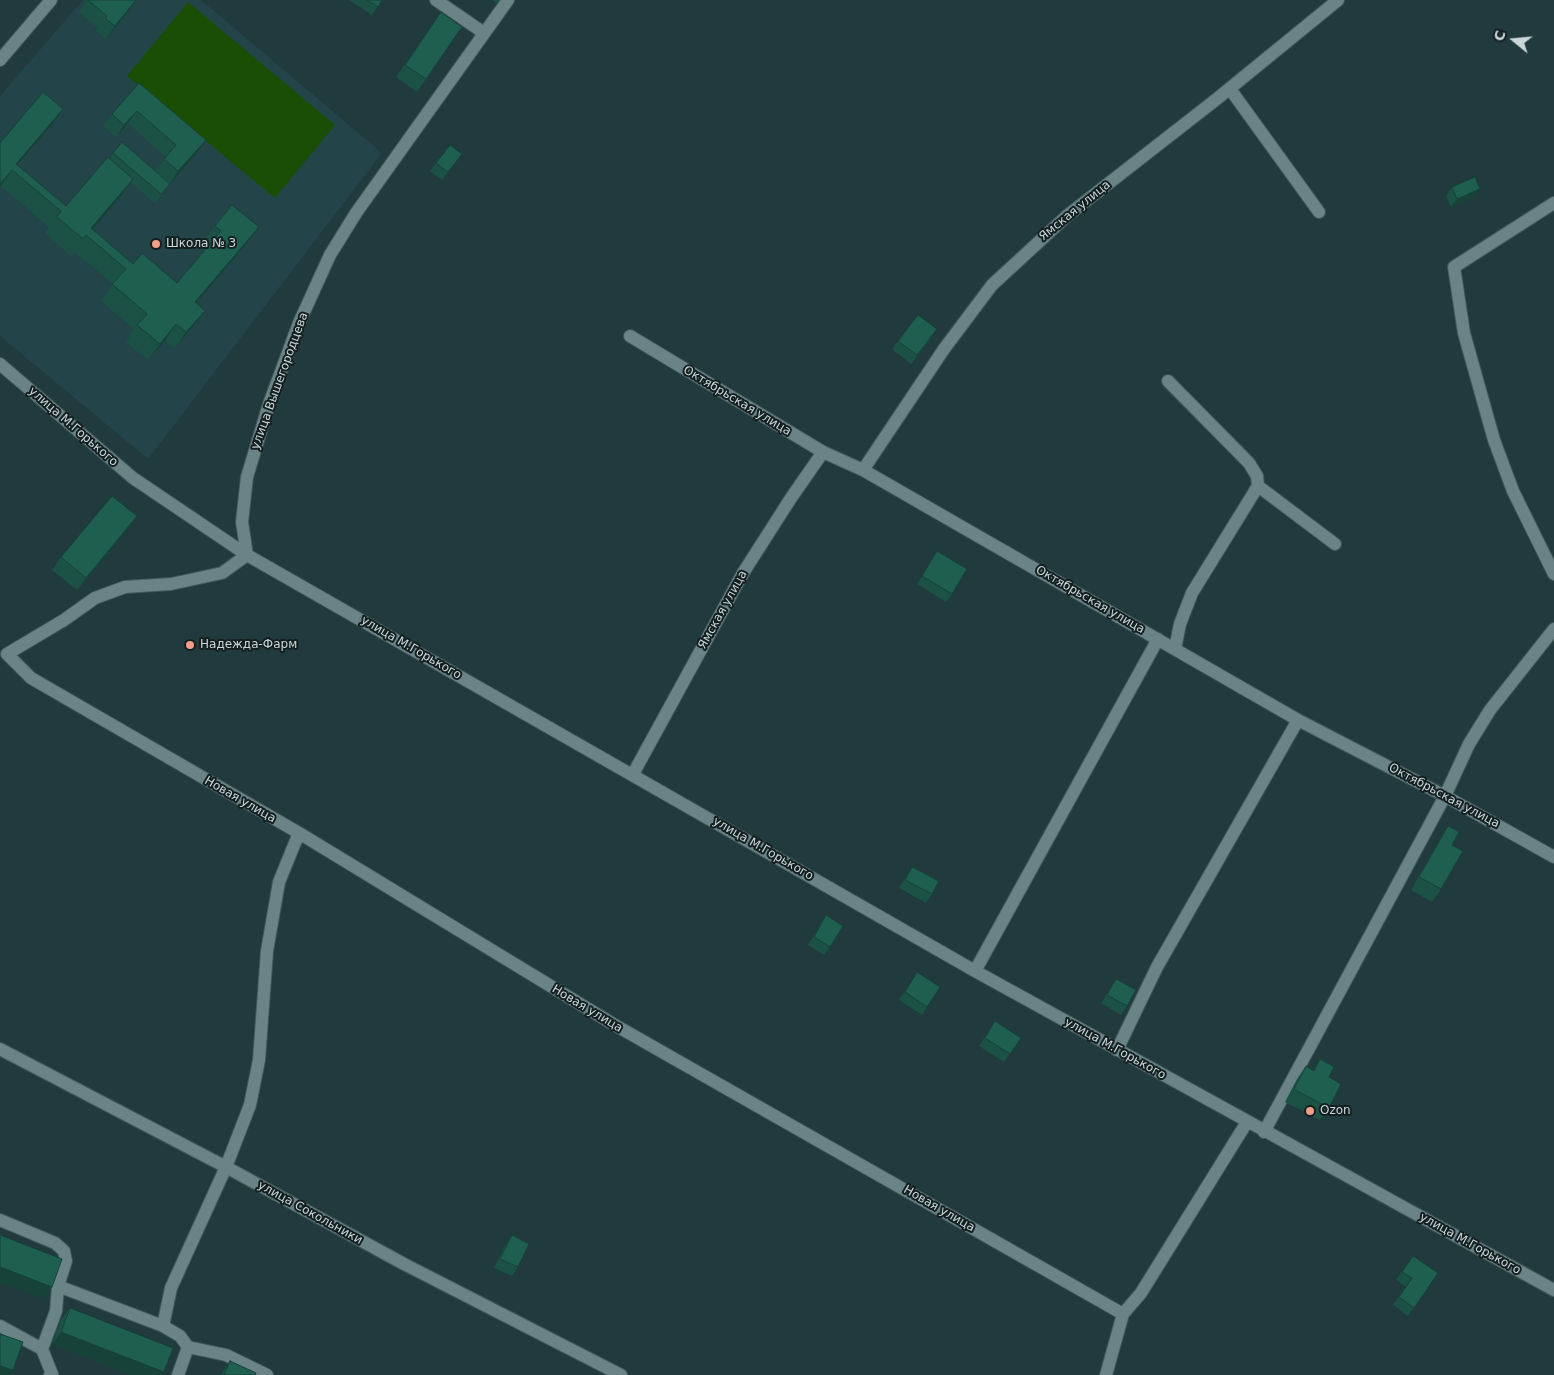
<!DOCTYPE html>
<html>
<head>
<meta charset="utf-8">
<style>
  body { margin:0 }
  #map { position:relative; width:1554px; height:1375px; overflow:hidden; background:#213a3d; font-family:"DejaVu Sans",sans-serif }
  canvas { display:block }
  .north { position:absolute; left:1489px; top:15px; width:50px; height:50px; -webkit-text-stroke:4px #141f20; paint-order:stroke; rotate:287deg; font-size:14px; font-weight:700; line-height:20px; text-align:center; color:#c9d7d9 }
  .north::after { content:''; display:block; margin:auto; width:18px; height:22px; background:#c9d7d9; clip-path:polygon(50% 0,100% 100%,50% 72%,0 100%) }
</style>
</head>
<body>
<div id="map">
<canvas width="1554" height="1375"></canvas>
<div class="north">С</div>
</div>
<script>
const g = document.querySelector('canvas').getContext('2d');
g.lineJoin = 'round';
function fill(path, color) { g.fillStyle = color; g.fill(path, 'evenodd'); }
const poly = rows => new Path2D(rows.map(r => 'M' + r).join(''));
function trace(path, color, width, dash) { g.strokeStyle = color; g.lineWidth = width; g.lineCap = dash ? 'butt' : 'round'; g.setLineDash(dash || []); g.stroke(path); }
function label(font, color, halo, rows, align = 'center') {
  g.font = font + ' "DejaVu Sans",sans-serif'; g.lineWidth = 4; g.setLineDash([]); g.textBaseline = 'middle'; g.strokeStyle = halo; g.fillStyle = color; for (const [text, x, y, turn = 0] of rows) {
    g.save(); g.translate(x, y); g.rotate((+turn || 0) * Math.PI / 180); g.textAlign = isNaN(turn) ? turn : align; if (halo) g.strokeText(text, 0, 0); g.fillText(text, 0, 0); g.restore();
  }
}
const built = poly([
  [83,0,201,0,382,153,148,459,0,336,0,96]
]);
const green = poly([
  [188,2,335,125,275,198,127,76]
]);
const minor = poly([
  [436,0,484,33],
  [508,0,356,213,330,255,299,323,269,404,247,477,242,522,247,555,222,573,171,584,125,587,95,598,64,620,7,654,31,678,299,833,613,1024,1123,1314,1106,1375],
  [0,60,51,0],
  [1230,89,1319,212],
  [1554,203,1454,267,1464,333,1494,440,1513,491,1554,574],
  [630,336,823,452,863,470,1298,720,1445,796,1554,857],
  [0,364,133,478,247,555,975,971,1554,1290],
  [1168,381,1249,463,1257,476,1258,486,1335,544],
  [863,470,944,349,992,285,1068,215,1218,98,1338,0],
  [1175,649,1180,624,1192,593,1258,486],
  [633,774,743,573,791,498,823,452],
  [975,971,1158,639],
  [0,1049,226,1167,404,1264,621,1375],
  [1117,1050,1157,967,1298,720],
  [1264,1132,1445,796,1469,744,1490,710,1554,629],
  [0,1220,55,1243,64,1251,66,1261,58,1286,163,1326,180,1336,188,1347,226,1355,267,1375],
  [1123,1314,1141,1293,1247,1122],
  [0,1326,42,1349,52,1374,50,1375],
  [163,1326,171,1288,226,1167,250,1105,259,1060,267,951,279,882,299,833],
  [42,1349,56,1311,58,1286],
  [178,1375,188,1347]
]);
const wall = poly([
  [87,0,137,0,129,11,106,39,96,31,98,28,79,12],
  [349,0,382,0,372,15],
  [492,0,499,0,497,3],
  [441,12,462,27,417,92,396,77],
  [139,83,197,153,170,183,155,203,131,182,121,196,93,229,133,264,177,283,208,247,203,242,215,226,247,243,196,303,205,311,193,327,175,349,165,341,148,360,126,342,134,329,101,301,113,284,75,252,71,256,45,233,49,227,1,186,0,187,0,143,63,109,52,125,18,165,66,206,109,159,113,153,156,171,166,157,128,123,116,137,103,126,112,114],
  [462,154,442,180,430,171,436,163],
  [1452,187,1474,197,1451,207,1446,196],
  [931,338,911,364,892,349,898,341],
  [137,516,128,529,77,590,52,570,61,557],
  [937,551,952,594,946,602,917,584],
  [1448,826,1452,845,1441,889,1432,902,1411,890,1440,839],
  [912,867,932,894,926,903,899,888],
  [826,915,830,947,824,955,808,945],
  [917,972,940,987,922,1015,899,1000],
  [1116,979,1127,1006,1121,1015,1101,1003],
  [995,1021,1021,1038,1004,1062,979,1046],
  [1320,1059,1329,1077,1329,1108,1320,1120,1285,1102,1297,1079,1306,1066,1313,1070],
  [512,1235,518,1267,512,1276,494,1268,506,1244],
  [1413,1256,1438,1273,1408,1316,1393,1305,1406,1287,1396,1280],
  [70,1308,164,1372,161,1375,131,1375,52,1344,61,1320],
  [230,1361,255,1375,221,1375]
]);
const shadedWall = poly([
  [137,0,129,11,106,39,115,26],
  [63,109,52,125,13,170,16,164],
  [137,111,128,123,116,137,124,125],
  [206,140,197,153,170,184,178,171],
  [12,170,0,187,0,184],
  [133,179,121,196,87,236,86,235,71,256,91,228],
  [1480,189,1474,197,1451,207,1457,199],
  [259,227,247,243,183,319,195,302],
  [205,311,193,327,175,349,186,332],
  [176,324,165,341,148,360,160,344],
  [137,516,128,529,77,590,86,578],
  [0,1267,52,1287,44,1299,0,1283],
  [61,1332,164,1372,161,1375,131,1375,52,1344],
  [0,1366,13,1370,9,1375,0,1375]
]);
const building = poly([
  [88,0,136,0,115,26,105,18,107,16,88,0],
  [367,0,382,0,378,7,367,0],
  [441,12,462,27,426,79,405,65,441,12],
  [139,83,206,140,178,171,164,159,176,145,137,111,124,125,112,114,139,83],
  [43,92,63,109,16,164,66,206,108,157,133,179,91,228,133,264,142,253,177,283,221,231,215,226,232,205,259,227,195,302,205,311,186,332,176,324,160,344,137,325,147,314,112,284,126,269,86,235,83,239,57,217,61,211,12,170,0,184,0,143,43,92],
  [122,142,170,184,161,194,113,153,122,142],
  [450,145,462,154,448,172,436,163,450,145],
  [1475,177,1480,189,1457,199,1452,187,1475,177],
  [918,315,937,329,917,355,898,341,918,315],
  [112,496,137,516,86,578,61,557,112,496],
  [937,551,967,569,952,594,922,576,937,551],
  [1448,826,1459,832,1452,845,1463,851,1441,889,1419,877,1448,826],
  [912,867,939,881,932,894,905,880,912,867],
  [826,915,843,926,830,947,814,937,826,915],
  [917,972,940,987,927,1007,905,992,917,972],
  [1116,979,1136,990,1127,1006,1107,995,1116,979],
  [995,1021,1021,1038,1010,1054,985,1038,995,1021],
  [1320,1059,1334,1067,1329,1077,1341,1084,1329,1108,1294,1089,1306,1066,1314,1071,1320,1059],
  [0,1235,62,1259,52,1287,0,1267,0,1235],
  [512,1235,529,1244,518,1267,500,1259,512,1235],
  [1413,1256,1438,1273,1414,1308,1399,1297,1412,1278,1402,1272,1413,1256],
  [70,1308,173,1348,164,1372,61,1332,70,1308],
  [0,1334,23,1342,13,1370,0,1366,0,1334],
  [230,1361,256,1373,255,1375,224,1375,230,1361]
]);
const markers = [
  [156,244,5,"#f49e87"],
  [190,645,5,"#f49e87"],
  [1310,1111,5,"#f49e87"]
];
const streetNames = [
  ["Ямская улица",1075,211,-39],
  ["улица Вышегородцева",280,381,-70],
  ["Октябрьская улица",737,401,31],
  ["улица М.Горького",73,427,41],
  ["Октябрьская улица",1090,600,30],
  ["Ямская улица",723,610,-61],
  ["улица М.Горького",411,648,30],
  ["Октябрьская улица",1444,796,28],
  ["Новая улица",240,800,30],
  ["улица М.Горького",763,849,30],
  ["Новая улица",587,1009,31],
  ["улица М.Горького",1115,1049,29],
  ["Новая улица",939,1209,30],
  ["улица Сокольники",310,1213,29],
  ["улица М.Горького",1470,1244,29]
];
const poiNames = [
  ["Школа № 3",166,244],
  ["Надежда-Фарм",200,645],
  ["Ozon",1320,1111]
];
fill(built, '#23454a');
fill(green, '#194e04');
trace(minor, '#42585a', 14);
trace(minor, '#698387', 12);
fill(wall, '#1b5245');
fill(shadedWall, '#164238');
fill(building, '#1f5f50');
trace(building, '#164238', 1);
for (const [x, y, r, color] of markers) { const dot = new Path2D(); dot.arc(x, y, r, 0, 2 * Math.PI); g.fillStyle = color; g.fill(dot); trace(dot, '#141f20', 2); }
label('12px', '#c9d7d9', '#141f20', streetNames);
label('12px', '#c9d7d9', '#141f20', poiNames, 'left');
</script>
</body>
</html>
